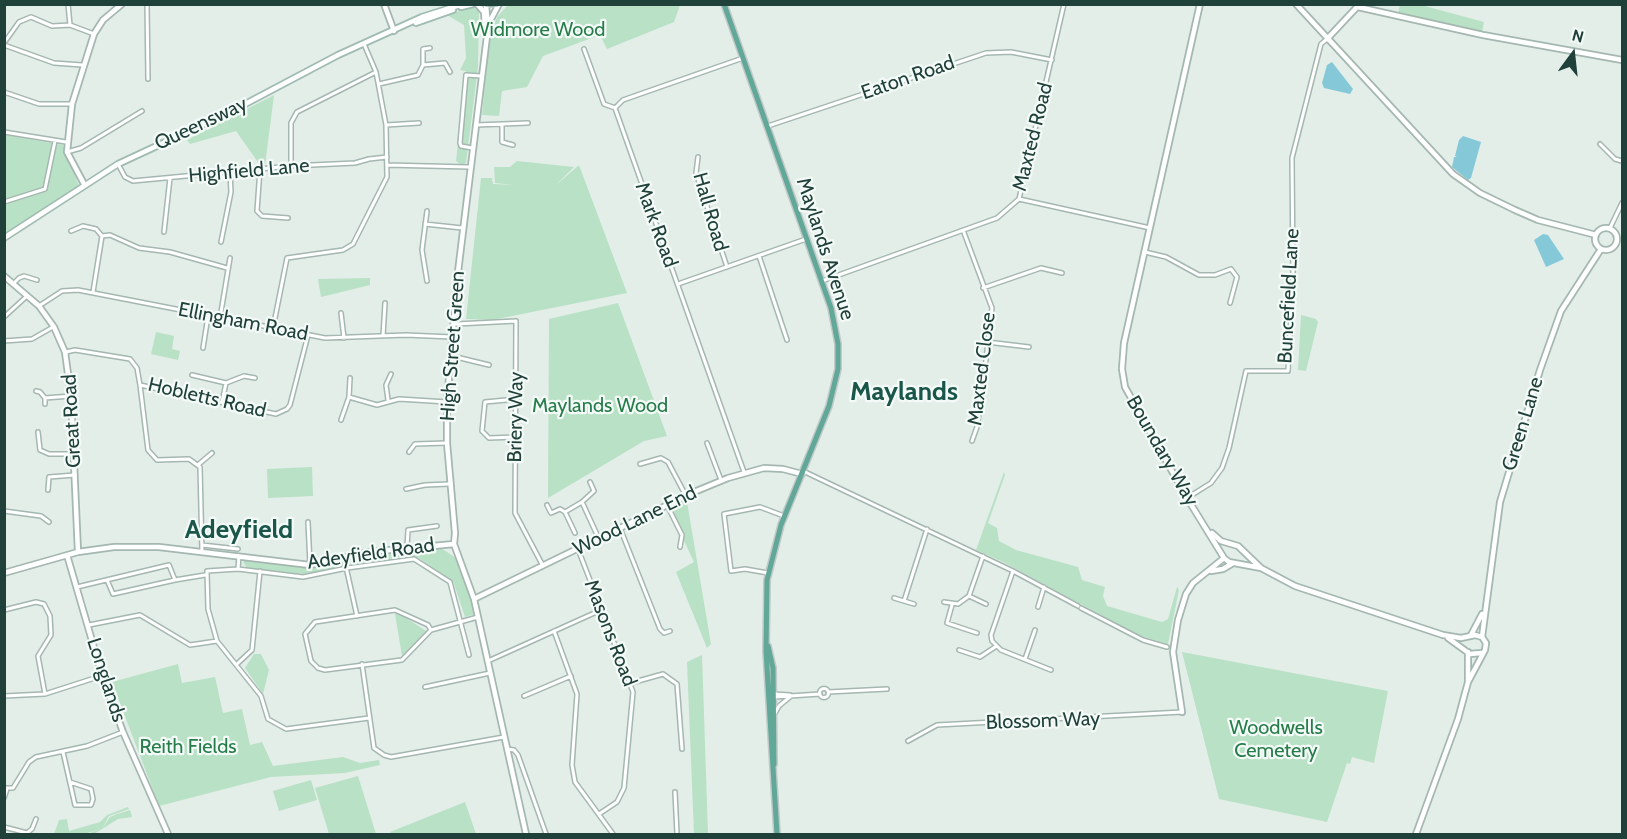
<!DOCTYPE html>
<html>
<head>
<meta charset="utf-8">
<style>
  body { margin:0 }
  #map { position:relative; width:1627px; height:839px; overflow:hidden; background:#e3eee9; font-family:Cabin,sans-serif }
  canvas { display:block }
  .frame { position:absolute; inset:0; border:6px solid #20413a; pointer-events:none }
  .north { position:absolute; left:1543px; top:24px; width:60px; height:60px; -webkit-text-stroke:4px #f4faf7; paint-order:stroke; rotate:15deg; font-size:16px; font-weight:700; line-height:24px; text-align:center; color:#20413a }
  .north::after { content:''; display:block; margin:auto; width:21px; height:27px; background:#20413a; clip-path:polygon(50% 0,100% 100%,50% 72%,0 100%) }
</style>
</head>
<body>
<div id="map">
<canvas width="1627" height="839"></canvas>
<div class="frame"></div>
<div class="north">N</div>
</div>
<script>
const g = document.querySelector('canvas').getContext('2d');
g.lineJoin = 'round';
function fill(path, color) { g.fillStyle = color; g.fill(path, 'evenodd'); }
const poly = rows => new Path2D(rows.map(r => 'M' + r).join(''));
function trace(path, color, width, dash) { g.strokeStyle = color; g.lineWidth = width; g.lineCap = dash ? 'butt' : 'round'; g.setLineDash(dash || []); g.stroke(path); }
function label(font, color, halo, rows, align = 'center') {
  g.font = font + ' Cabin,sans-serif'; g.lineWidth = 4.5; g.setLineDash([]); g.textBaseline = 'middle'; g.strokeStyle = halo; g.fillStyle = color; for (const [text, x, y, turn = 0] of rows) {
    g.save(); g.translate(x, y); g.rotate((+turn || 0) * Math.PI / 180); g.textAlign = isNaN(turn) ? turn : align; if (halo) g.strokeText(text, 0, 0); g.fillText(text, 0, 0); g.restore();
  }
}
const green = poly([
  [508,5,680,5,674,22,607,49,600,35,543,56,527,87,502,91,499,116,482,115,489,38,497,17],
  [1400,5,1421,5,1484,22,1482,32,1398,14],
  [472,7,479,10,478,67,466,163,461,165,456,161,466,71,460,70,466,58,464,25,447,15],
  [274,95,265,165,260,165,236,131,190,144,187,140],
  [5,135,63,145,79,186,5,235],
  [517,161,574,167,555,186,579,165,627,293,492,320,466,319,481,178,492,178,493,184,514,185,495,183,494,167,510,167],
  [370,278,370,285,321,297,318,279],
  [618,303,667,436,644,441,548,498,549,319],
  [1301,315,1316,319,1318,322,1306,371,1298,370],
  [156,332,174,336,172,349,180,351,178,360,151,354],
  [312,467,313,496,268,498,267,469],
  [1004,472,1005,475,988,523,997,528,999,541,1016,550,1078,567,1082,580,1105,587,1103,596,1107,606,1162,622,1168,619,1177,587,1179,590,1168,644,1138,635,1003,562,976,550],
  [686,496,711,644,707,648,676,572,694,562,667,505],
  [441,548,456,558,473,601,475,614,465,617,453,581,419,558,407,556,355,565,350,561,360,556],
  [248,559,311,566,341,560,345,566,304,574,247,568,243,562],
  [398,613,428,632,402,656,395,614],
  [1182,652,1388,691,1374,763,1352,757,1350,764,1347,763,1327,822,1219,799],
  [254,654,261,654,269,670,263,694,245,668],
  [702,655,708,834,694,834,687,662],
  [178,664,182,683,215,677,223,713,242,709,250,745,262,742,273,766,343,757,360,763,379,760,380,765,345,773,271,777,159,806,112,682],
  [358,776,376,834,329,834,315,788],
  [311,780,317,800,279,811,273,791],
  [465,802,476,834,391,834,390,832],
  [128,807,129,809,109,816,102,829,110,817,117,814,130,810,132,817,118,819,94,834,87,834,100,829,84,834,54,834,59,820,67,819,69,831,100,822,107,815]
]);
const water = poly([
  [1332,62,1353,89,1350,94,1324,88,1322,83,1327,65],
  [1463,136,1481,142,1471,178,1468,180,1452,167,1454,157,1457,157,1455,156,1459,140],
  [1543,234,1548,235,1564,259,1546,267,1534,240]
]);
const minor = poly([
  [68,4,70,25],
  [147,4,148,79],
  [4,43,19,22,31,17,52,26,70,25,94,34],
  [4,45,54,63,82,65],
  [584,49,604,104,615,108],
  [743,58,623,100,615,108,744,472],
  [423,65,445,63,450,72],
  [379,84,418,75,423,65,423,49,430,48],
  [4,92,39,104,72,104],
  [502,124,502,142,513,145],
  [386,125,419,123],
  [476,125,528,123],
  [768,126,986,53,1011,52,1052,60],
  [4,132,66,142],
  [1600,144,1615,159,1622,161],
  [472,148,461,146,460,143,466,75,481,76],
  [67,152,81,148,142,111],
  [698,157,696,173,727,267],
  [118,164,125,177,133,181,291,166,355,163,369,159,387,157],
  [387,165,469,167],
  [291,166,291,123,297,112,376,72],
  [260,169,257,211,262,216,288,218],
  [1019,199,1150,228],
  [4,202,45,189,55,141],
  [427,211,422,250,427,281],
  [425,224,462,228],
  [1610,228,1622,203],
  [963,230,992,308,982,394,977,427,972,441],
  [71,231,83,226,96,229,102,236,93,292],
  [164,232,170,178],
  [102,236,110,235,139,248,170,252,227,268],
  [221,242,231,192,230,172],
  [1145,252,1166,257,1199,275,1215,275,1231,269,1237,277,1230,303],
  [759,256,787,340],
  [822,281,997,218,1019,199,1064,4],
  [13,284,19,278,24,276,37,280],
  [678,284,806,239],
  [983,288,1041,268,1062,273],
  [39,306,62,291,78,290,325,338,406,335,452,337],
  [341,313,344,338],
  [4,317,27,296],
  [220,318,230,258],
  [456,324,516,321,515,513,543,566],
  [273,328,287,258,343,250,353,244,387,177,386,125,376,72,364,44],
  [383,336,385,303],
  [4,341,32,339,53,327],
  [987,342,1029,347],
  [203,348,208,316],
  [66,352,75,350,130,359,137,368,140,385,276,414,287,409,290,405,308,335],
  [452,356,489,365],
  [192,375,226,383,244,376,255,378],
  [140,385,148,450,157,460,189,459,200,467,202,552],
  [36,391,40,392,45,398,45,404],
  [349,397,377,405,399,399,447,402],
  [45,398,71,396],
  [388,400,386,385,391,374],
  [222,402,226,383],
  [341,420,349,397,350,378],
  [38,432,40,450,49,454,74,454],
  [516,437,489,438,482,431,485,402,517,399],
  [707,443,721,480],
  [409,452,415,444,447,443],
  [199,464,212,453],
  [640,464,661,458,668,462,686,496],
  [803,471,1013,571,1078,606],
  [406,489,425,485,449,484],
  [48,490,49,477,75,475],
  [1187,498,1211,483,1222,468,1229,448,1246,371,1288,371,1293,274,1292,158,1321,44,1327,39],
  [582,502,594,491,590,482],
  [547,505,551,513,560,509,565,512],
  [667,505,682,535,680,547],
  [4,511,41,516,49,522],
  [308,522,310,565],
  [620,528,660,629,664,633,670,631],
  [575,533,565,512,582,502,599,539],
  [202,545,238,549],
  [407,547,408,530,437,526],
  [578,549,633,692,624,788,617,802,599,814],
  [344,558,357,616],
  [238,569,239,556],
  [1013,571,991,635,992,641,1001,650,1051,670],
  [768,573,745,569,731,571,724,514,760,507,784,516],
  [175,580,205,575],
  [77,587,169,565,175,580,113,594,107,580],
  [969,596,986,604],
  [894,598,914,604],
  [904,601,927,529],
  [944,602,958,604,969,596,983,556],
  [952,605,947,623,977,633],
  [1038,607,1044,587],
  [1081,608,1143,640,1167,647],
  [4,610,36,602,44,604,50,616,51,635,38,656,45,694],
  [89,625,140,615,190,645,217,641],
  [431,630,428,625,395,610,315,622,305,634,311,661,318,668,325,670,402,660,431,630,478,617],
  [554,631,577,694,572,765,575,782,613,834],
  [959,650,980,657,995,647],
  [1025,659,1035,630],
  [488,661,601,610],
  [237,664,252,650,260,571],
  [362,664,374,748,384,755,391,757,504,737],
  [631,683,663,674,677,684,682,749],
  [425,687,490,673],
  '819.5 693a4.5 4.5 0 1 1 9 0a4.5 4.5 0 1 1-9 0Z',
  [828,692,887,689],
  [773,694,790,695],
  [4,696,45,694,101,676],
  [524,696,571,676],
  [774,697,820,694],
  [775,713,779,706,791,696],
  [369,718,286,729,268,719,261,696,217,641,208,609,207,571,238,569,303,577,347,568,414,559,450,582,469,655],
  [908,741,937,725,1182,712],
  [507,749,514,750,518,755,546,834],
  [63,752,75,805,91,805,93,799,91,789,70,782],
  [4,788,13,788,29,762,36,757,87,746,123,732],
  [675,792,677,834],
  [4,798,7,789],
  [4,827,27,833,32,829,36,819]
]);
const tertiary = poly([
  [384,4,394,31],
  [477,4,484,12,485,25],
  [1200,4,1124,343,1122,369,1125,387,1187,498,1224,558,1229,562,1261,568],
  [1296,4,1453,174,1480,193,1515,210,1538,220,1596,235],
  [486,5,488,28,457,280,447,402,447,443,455,533,454,544,474,599,526,834],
  [1358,7,1483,35,1622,60],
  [490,21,499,4],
  [1327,39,1358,6],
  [84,184,67,152,72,104,94,34,103,20,122,4],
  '1595 239a11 11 0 1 1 22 0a11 11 0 1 1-22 0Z',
  [4,276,39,306,54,327,65,352,71,396,78,552],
  [1212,533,1221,541,1238,546,1261,568,1295,586,1443,635,1461,638,1475,635,1482,637,1486,643,1485,650,1468,682],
  [67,555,102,675,123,732,168,834],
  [1211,571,1223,569,1233,563],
  [4,573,78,552,114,547,159,547,310,565,369,552,454,544],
  [474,599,694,492,728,478,764,468,783,469,802,474],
  [1471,635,1482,614],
  [1482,637,1500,502,1540,370,1561,311,1601,249],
  [1448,638,1470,654,1481,653],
  [1182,712,1173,652,1178,620,1186,594,1193,583,1224,558],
  [1416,834,1458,719,1468,682,1468,652]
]);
const secondary = poly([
  [461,7,473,4],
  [416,23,453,10],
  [4,238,118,164,232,111,338,55,422,17,463,4]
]);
const primary = poly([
  [486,4,497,4],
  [724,4,831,308,838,344,838,369,829,406,781,525,767,580,766,651,777,834],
  [768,646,773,668,774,764]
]);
const parkNames = [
  ["Widmore Wood",538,30],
  ["Maylands Wood",600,406],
  ["Woodwells",1276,728],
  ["Cemetery",1276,751],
  ["Reith Fields",188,747]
];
const streetNames = [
  ["Eaton Road",908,78,-19],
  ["Queensway",201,124,-25],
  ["Maxted Road",1033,137,-76],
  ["Highfield Lane",249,171,-5],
  ["Hall Road",710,212,74],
  ["Mark Road",656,225,70],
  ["Maylands Avenue",825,249,72],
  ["Buncefield Lane",1289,296,-87],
  ["Ellingham Road",243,322,11],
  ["High Street Green",453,346,-86],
  ["Maxted Close",982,369,-83],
  ["Hobletts Road",207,398,13],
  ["Briery Way",516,417,-89],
  ["Great Road",72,421,-93],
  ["Green Lane",1523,424,-73],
  ["Boundary Way",1162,451,60],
  ["Wood Lane End",635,521,-26],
  ["Adeyfield Road",371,554,-8],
  ["Masons Road",610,633,69],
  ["Longlands",106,680,72],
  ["Blossom Way",1043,721,-2]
];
const districtNames = [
  ["Maylands",904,392],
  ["Adeyfield",239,530]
];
fill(green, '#b9e1c5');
fill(water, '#85c9d9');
trace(minor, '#a5b7b1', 6);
trace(tertiary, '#a5b7b1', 8);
trace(secondary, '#a0bbb2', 8);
trace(primary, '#c1cac8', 8);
trace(minor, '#fff', 3);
trace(tertiary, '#fff', 4.5);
trace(secondary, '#fff', 4.5);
trace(primary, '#62a899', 5);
label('20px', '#267d4a', '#f4faf7', parkNames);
label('20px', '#20413a', '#f4faf7', streetNames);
label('bold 26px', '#1a5649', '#f4faf7', districtNames);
</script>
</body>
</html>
